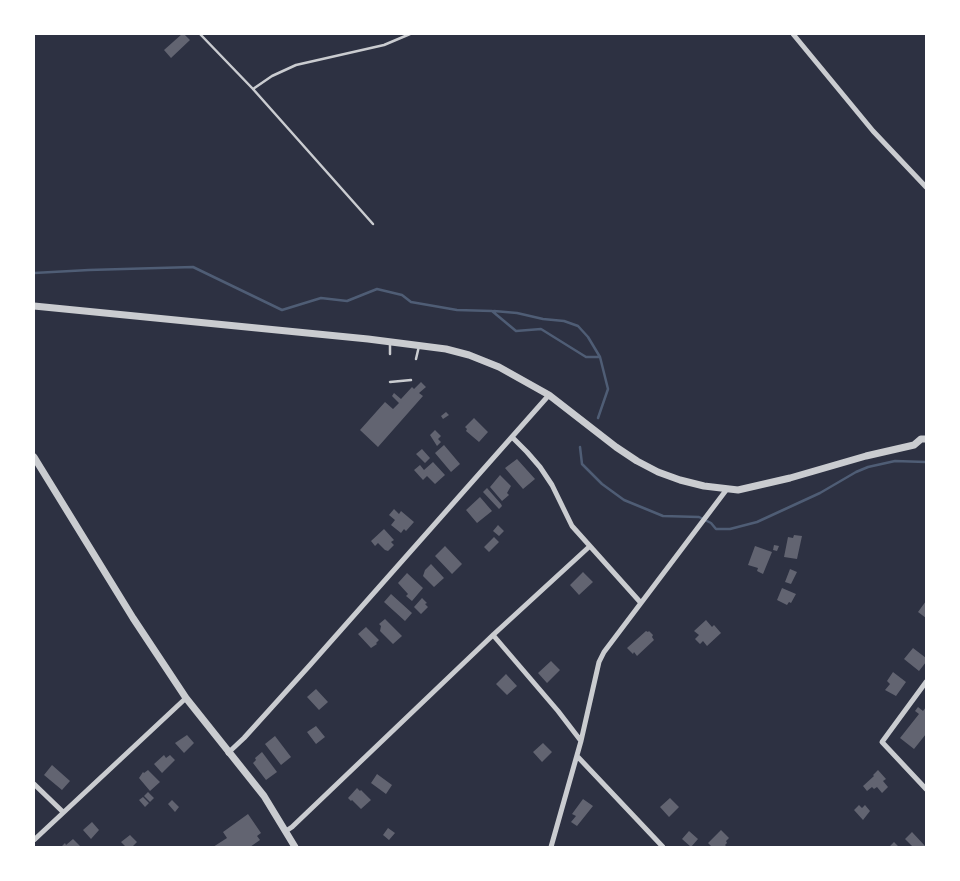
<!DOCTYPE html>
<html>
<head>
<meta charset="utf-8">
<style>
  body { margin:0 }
  #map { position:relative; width:960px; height:881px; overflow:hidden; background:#2d3142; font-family:"Times New Roman",serif }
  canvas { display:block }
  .frame { position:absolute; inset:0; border:35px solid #fff; pointer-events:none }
</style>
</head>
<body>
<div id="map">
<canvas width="960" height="881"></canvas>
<div class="frame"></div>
</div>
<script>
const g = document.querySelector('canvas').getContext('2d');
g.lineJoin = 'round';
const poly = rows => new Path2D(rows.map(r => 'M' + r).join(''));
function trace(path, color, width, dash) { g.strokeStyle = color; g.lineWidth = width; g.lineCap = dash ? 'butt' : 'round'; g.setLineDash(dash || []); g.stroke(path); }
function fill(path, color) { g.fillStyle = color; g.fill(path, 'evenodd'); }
const stream = poly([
  [34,273,89,270,193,267,282,310,321,298,347,301,377,289,402,295,411,302,457,310,492,311,516,331,541,329,586,357,600,357,608,389,598,418],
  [494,311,517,313,543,319,564,321,578,326,588,337,600,357],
  [580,447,582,464,602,484,624,500,663,516,699,517,711,523,716,529,730,529,757,522,820,493,856,472,868,467,895,461,926,462]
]);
const building = poly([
  [182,34,184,34,190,40,171,58,164,50],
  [421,382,426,387,419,393,423,396,378,447,360,430,385,402,393,409,399,403,392,396,394,393,401,399,412,387,414,389],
  [446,412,449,415,443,419,441,416],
  [474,418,488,432,479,442,466,431,467,429,465,427],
  [435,430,441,436,438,439,441,442,437,446,430,435],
  [444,445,460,464,451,472,435,453],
  [422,449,430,458,425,463,416,454],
  [517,459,535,479,523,489,505,468],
  [433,462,445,475,435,484,427,476,423,480,414,470,420,465,424,470],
  [500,475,511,486,507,493,509,495,502,501,490,487],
  [487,488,501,504,502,506,499,509,483,492],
  [480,497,492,511,477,523,466,510],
  [394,509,399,514,401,511,414,522,406,531,404,529,401,533,391,525,395,520,389,515],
  [498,525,504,531,499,536,493,531],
  [384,529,394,540,391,542,394,545,388,551,385,550,378,543,375,546,371,541],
  [794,535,802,536,797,559,784,557,788,537,793,538],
  [494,537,499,542,489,552,484,547],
  [774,545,779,546,777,551,773,550],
  [445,546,462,564,452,574,435,556],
  [755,546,772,552,763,574,757,571,758,568,748,565],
  [431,564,444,578,434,587,423,576,425,570],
  [790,569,797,572,791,584,785,582],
  [583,572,593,582,579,595,570,585],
  [407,573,423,588,412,601,406,596,408,594,398,583],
  [782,588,796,594,791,603,789,602,787,605,777,600],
  [391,594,412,613,405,621,384,602],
  [422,598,427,603,425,604,428,607,421,614,414,607],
  [926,601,926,618,918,612],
  [385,619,402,636,393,644,380,631,381,626,379,624],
  [706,620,712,627,714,625,721,633,707,646,703,641,700,644,695,639,699,635,694,631],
  [366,627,379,640,376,643,377,644,371,648,358,634],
  [646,631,648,632,649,631,653,635,652,637,654,640,637,656,634,652,633,654,627,648],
  [913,648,926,658,926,662,919,671,904,659],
  [551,661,560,670,547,683,538,673],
  [893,672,906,682,896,696,885,690,890,684,887,681],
  [506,674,517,686,507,695,496,684],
  [316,689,328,702,319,710,307,697],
  [918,707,923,711,926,707,926,734,914,749,900,738,919,714,915,711],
  [316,726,325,737,316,744,307,732],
  [187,735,194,743,184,753,175,743],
  [275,736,291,757,281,765,265,744],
  [543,743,552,752,542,762,533,752],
  [262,752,277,772,266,780,253,763,256,760,255,758],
  [164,755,166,758,170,755,175,760,162,773,154,764],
  [52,765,70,781,62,790,44,775],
  [148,770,160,782,150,791,139,778,143,772,144,773],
  [878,770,886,779,883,781,888,787,882,793,877,787,874,789,872,787,867,791,863,786,874,776,873,775],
  [377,774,392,785,386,794,371,783],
  [357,788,360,791,361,790,371,800,361,809,352,800,351,801,348,798],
  [148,792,154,798,150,802,144,796],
  [143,797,149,803,145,807,139,800],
  [670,798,679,807,669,817,660,807],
  [583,799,593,806,577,826,571,822,576,816,572,814],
  [172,800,179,807,175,812,168,804],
  [859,805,862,808,865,805,870,811,863,820,854,810],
  [248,814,261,833,257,836,260,840,250,847,213,847,227,838,223,832],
  [92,822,99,830,91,839,83,830],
  [388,828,395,833,389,840,383,835],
  [721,830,729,838,726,841,727,843,725,845,727,847,712,847,708,843],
  [689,831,698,839,691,847,682,839],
  [912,832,926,847,913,847,905,839],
  [130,835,137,842,132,847,126,847,121,842],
  [73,839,81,847,62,846,65,843,66,845],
  [894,842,899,847,889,847]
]);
const service = poly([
  [200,34,253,89,373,224],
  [253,89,272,76,296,65,384,45,410,34],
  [390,354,390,343],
  [416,359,419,346],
  [390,382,411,380]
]);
const minor = poly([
  [793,34,873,131,926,187],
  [512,437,527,452,540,467,552,485,572,526,641,603],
  [493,635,558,711,581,741],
  [926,682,882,742,926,789],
  [228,753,244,738,310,665,549,395],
  [577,756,663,847],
  [34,784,63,812],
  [286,831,292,827,493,635,590,546],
  [34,840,186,698],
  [551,847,581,741,599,662,604,652,727,489]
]);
const tertiary = poly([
  [34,306,368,339,446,349,469,355,499,367,549,395,616,447,637,461,658,472,680,480,704,486,738,490,790,478,866,456,914,445,921,439,926,439],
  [34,457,133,618,186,698,264,796,295,847]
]);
trace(stream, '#4f5d75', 2.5);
fill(building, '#626471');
trace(service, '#caccd0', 2.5);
trace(minor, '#caccd0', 5);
trace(tertiary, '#caccd0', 7);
</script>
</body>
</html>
